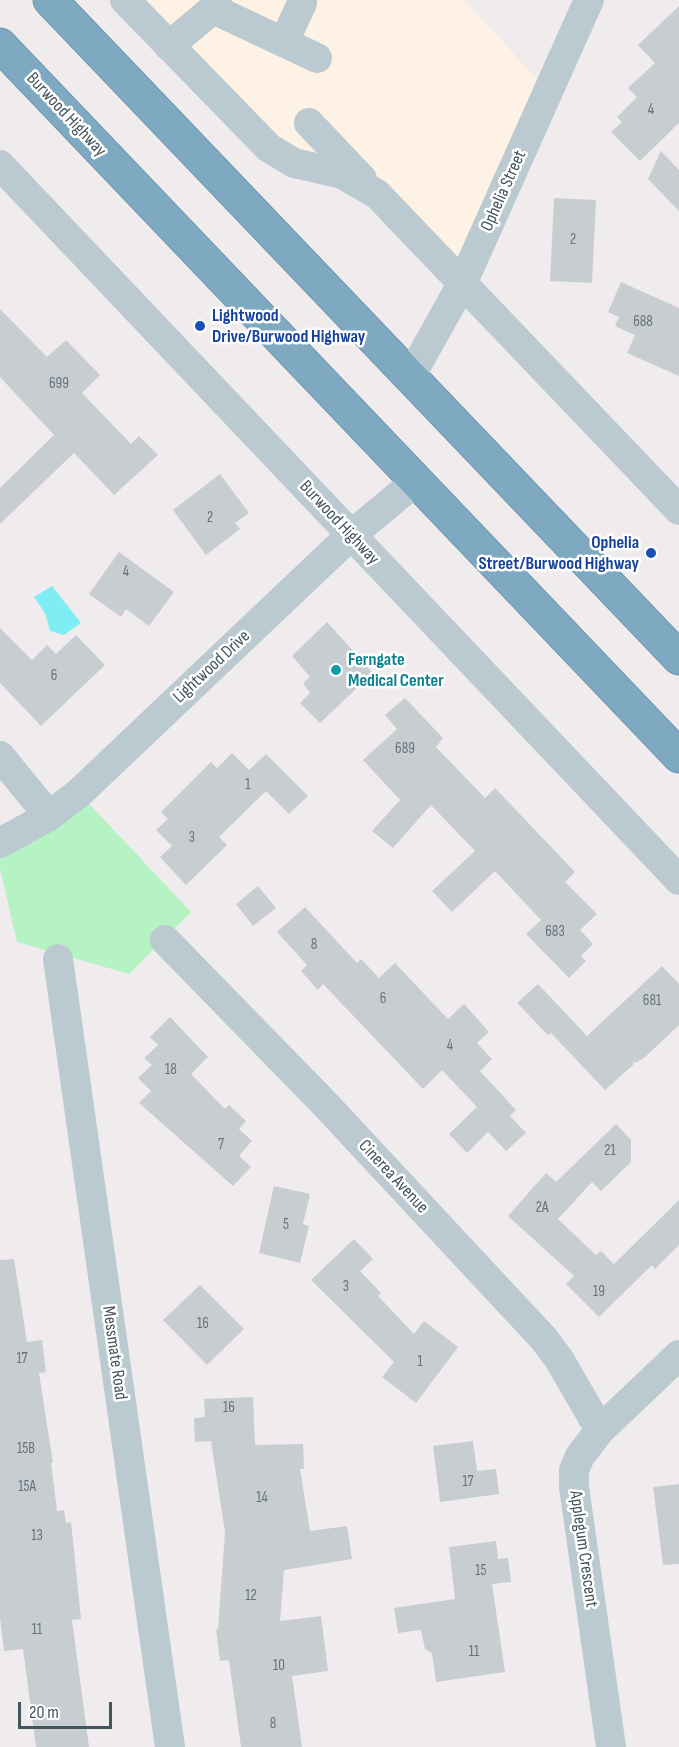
<!DOCTYPE html>
<html>
<head>
<meta charset="utf-8">
<style>
  body { margin:0 }
  #map { position:relative; width:679px; height:1747px; overflow:hidden; background:#f0eced; font-family:"Sofia Sans Condensed",sans-serif }
  canvas { display:block }
  .scale { position:absolute; left:18px; top:1702px; width:94px; height:27px; box-sizing:border-box; border:3px solid #43545c; border-top:0; padding-left:8px; font-size:18px; line-height:21px; white-space:nowrap; color:#43545c; -webkit-text-stroke:4px #fff; paint-order:stroke }
</style>
</head>
<body>
<div id="map">
<canvas width="679" height="1747"></canvas>
<div class="scale">20 m</div>
</div>
<script>
const g = document.querySelector('canvas').getContext('2d');
g.lineJoin = 'round';
function fill(path, color) { g.fillStyle = color; g.fill(path, 'evenodd'); }
const poly = rows => new Path2D(rows.map(r => 'M' + r).join(''));
function trace(path, color, width, dash) { g.strokeStyle = color; g.lineWidth = width; g.lineCap = dash ? 'butt' : 'round'; g.setLineDash(dash || []); g.stroke(path); }
function label(font, color, halo, rows, align = 'center') {
  g.font = font + ' "Sofia Sans Condensed",sans-serif'; g.lineWidth = 5; g.setLineDash([]); g.textBaseline = 'middle'; g.strokeStyle = halo; g.fillStyle = color; for (const [text, x, y, turn = 0] of rows) {
    g.save(); g.translate(x, y); g.rotate((+turn || 0) * Math.PI / 180); g.textAlign = isNaN(turn) ? turn : align; if (halo) g.strokeText(text, 0, 0); g.fillText(text, 0, 0); g.restore();
  }
}
const commercial = poly([
  [125,0,464,0,548,91,462,284,377,194,306,166]
]);
const green = poly([
  [79,793,191,912,129,974,17,942,0,869,0,843]
]);
const water = poly([
  [52,586,81,623,64,635,50,631,45,613,34,597]
]);
const building = poly([
  [679,6,679,123,640,161,611,132,622,122,617,117,637,97,628,88,655,63,638,45],
  [661,151,679,170,679,211,648,179],
  [554,198,596,200,592,283,550,281],
  [621,282,679,308,679,376,627,353,635,335,615,326,619,317,608,312],
  [0,309,47,357,66,340,100,375,82,393,131,444,139,436,158,455,114,495,74,453,0,524,0,488,54,435,0,377],
  [220,474,249,513,235,523,240,529,206,555,173,510],
  [119,552,174,592,149,626,126,609,121,617,89,594],
  [327,622,373,673,320,723,300,703,310,693,303,683,310,677,292,656],
  [0,628,32,660,47,645,56,654,76,635,105,665,41,726,0,683],
  [405,698,443,738,436,747,485,798,495,788,575,872,565,882,597,914,580,930,593,944,581,956,586,961,569,978,526,934,541,920,495,871,452,912,432,891,475,851,431,805,393,848,372,831,400,800,363,760,397,729,385,715],
  [232,753,249,770,266,754,308,796,289,814,266,791,219,837,227,845,186,885,160,857,172,846,156,830,168,819,161,812,211,762,217,768],
  [258,886,276,908,253,926,236,904],
  [305,907,357,963,361,959,379,978,395,963,448,1019,464,1004,489,1032,477,1043,492,1059,480,1071,516,1110,510,1116,526,1133,506,1151,488,1132,467,1153,449,1134,477,1107,442,1070,423,1089,323,984,318,990,301,971,307,965,277,932],
  [662,966,679,984,679,1025,644,1058,635,1063,633,1061,633,1065,605,1090,551,1033,548,1035,517,1003,538,984,587,1036],
  [170,1017,208,1057,191,1074,225,1109,229,1105,246,1121,239,1129,252,1141,239,1156,251,1167,233,1186,139,1103,151,1091,138,1078,152,1065,144,1058,158,1045,150,1037],
  [616,1124,631,1140,631,1162,601,1191,592,1182,558,1219,596,1255,601,1251,614,1264,679,1200,679,1245,655,1269,652,1265,599,1317,566,1284,574,1276,508,1216,546,1173,556,1182],
  [274,1186,310,1194,303,1224,309,1226,300,1263,259,1253],
  [354,1239,373,1259,360,1271,381,1293,378,1296,414,1334,424,1321,458,1347,416,1403,382,1377,394,1362,311,1280],
  [14,1259,27,1342,42,1340,46,1372,39,1373,53,1463,51,1463,57,1511,64,1510,66,1523,71,1522,81,1619,72,1620,89,1747,36,1747,23,1649,4,1651,0,1618,0,1260],
  [200,1285,244,1329,207,1365,163,1320],
  [253,1397,255,1445,303,1444,304,1469,300,1469,310,1531,347,1526,352,1559,284,1570,280,1621,321,1616,328,1671,292,1676,302,1747,241,1747,229,1660,220,1661,216,1629,218,1629,225,1532,211,1441,195,1442,194,1418,205,1417,204,1399],
  [473,1441,477,1471,496,1469,499,1494,440,1502,433,1446],
  [679,1484,679,1564,663,1565,653,1487],
  [496,1541,498,1559,508,1558,511,1582,492,1584,505,1672,436,1682,432,1653,425,1649,421,1630,398,1633,394,1608,455,1599,449,1547]
]);
const minor = poly([
  [125,0,269,148,294,163,342,174,377,194,679,510],
  [213,9,317,58],
  [284,42,302,3],
  [169,46,213,9,217,0],
  [309,123,362,179],
  [0,165,679,880],
  [410,377,462,284,589,0],
  [0,756,49,816],
  [0,843,49,816,79,793,350,536,416,481],
  [165,940,325,1104,544,1339,559,1359,600,1430],
  [58,959,170,1747],
  [611,1747,574,1487,574,1470,580,1456,600,1430,679,1355]
]);
const highway = poly([
  [50,0,679,658],
  [0,45,679,756]
]);
const markers = [
  [200,326,6,"#1a4fb4"],
  [651,553,6,"#1a4fb4"],
  [336,670,6,"#0f9aa8"]
];
const numberNames = [
  ["4",651,110],
  ["2",573,240],
  ["688",643,322],
  ["699",59,384],
  ["2",210,518],
  ["4",126,572],
  ["6",54,676],
  ["689",405,749],
  ["1",248,785],
  ["3",192,838],
  ["683",555,932],
  ["8",314,945],
  ["6",383,999],
  ["681",652,1001],
  ["4",450,1046],
  ["18",171,1070],
  ["7",221,1145],
  ["21",610,1151],
  ["2A",542,1208],
  ["5",286,1225],
  ["3",346,1287],
  ["19",599,1292],
  ["16",203,1324],
  ["17",22,1359],
  ["1",420,1362],
  ["16",229,1408],
  ["15B",26,1449],
  ["17",468,1482],
  ["15A",27,1487],
  ["14",262,1498],
  ["13",37,1536],
  ["15",481,1571],
  ["12",251,1596],
  ["11",37,1630],
  ["11",474,1652],
  ["10",279,1666],
  ["8",273,1724]
];
const streetNames = [
  ["Burwood Highway",66,115,47],
  ["Ophelia Street",504,191,-66],
  ["Burwood Highway",339,523,47],
  ["Lightwood Drive",212,667,-43],
  ["Cinerea Avenue",393,1177,47],
  ["Messmate Road",114,1353,82],
  ["Applegum Crescent",583,1549,82]
];
const transitNames = [
  ["Lightwood",212,316],
  ["Drive/Burwood Highway",212,337],
  ["Ophelia",639,543,"right"],
  ["Street/Burwood Highway",639,564,"right"]
];
const cultureNames = [
  ["Ferngate",348,660],
  ["Medical Center",348,681]
];
fill(commercial, '#fdf2e3');
fill(green, '#b5f3c4');
fill(water, '#7eedf4');
fill(building, '#c8cdd2');
trace(highway, '#6a94ad', 35);
trace(minor, '#bbcad1', 30);
trace(highway, '#7fa9c1', 33);
for (const [x, y, r, color] of markers) { const dot = new Path2D(); dot.arc(x, y, r, 0, 2 * Math.PI); g.fillStyle = color; g.fill(dot); trace(dot, '#fff', 2); }
label('15px', '#64727a', null, numberNames);
label('18px', '#43545c', '#fff', streetNames);
label('bold 18px', '#164399', '#fff', transitNames, 'left');
label('bold 18px', '#0d838f', '#fff', cultureNames, 'left');
</script>
</body>
</html>
